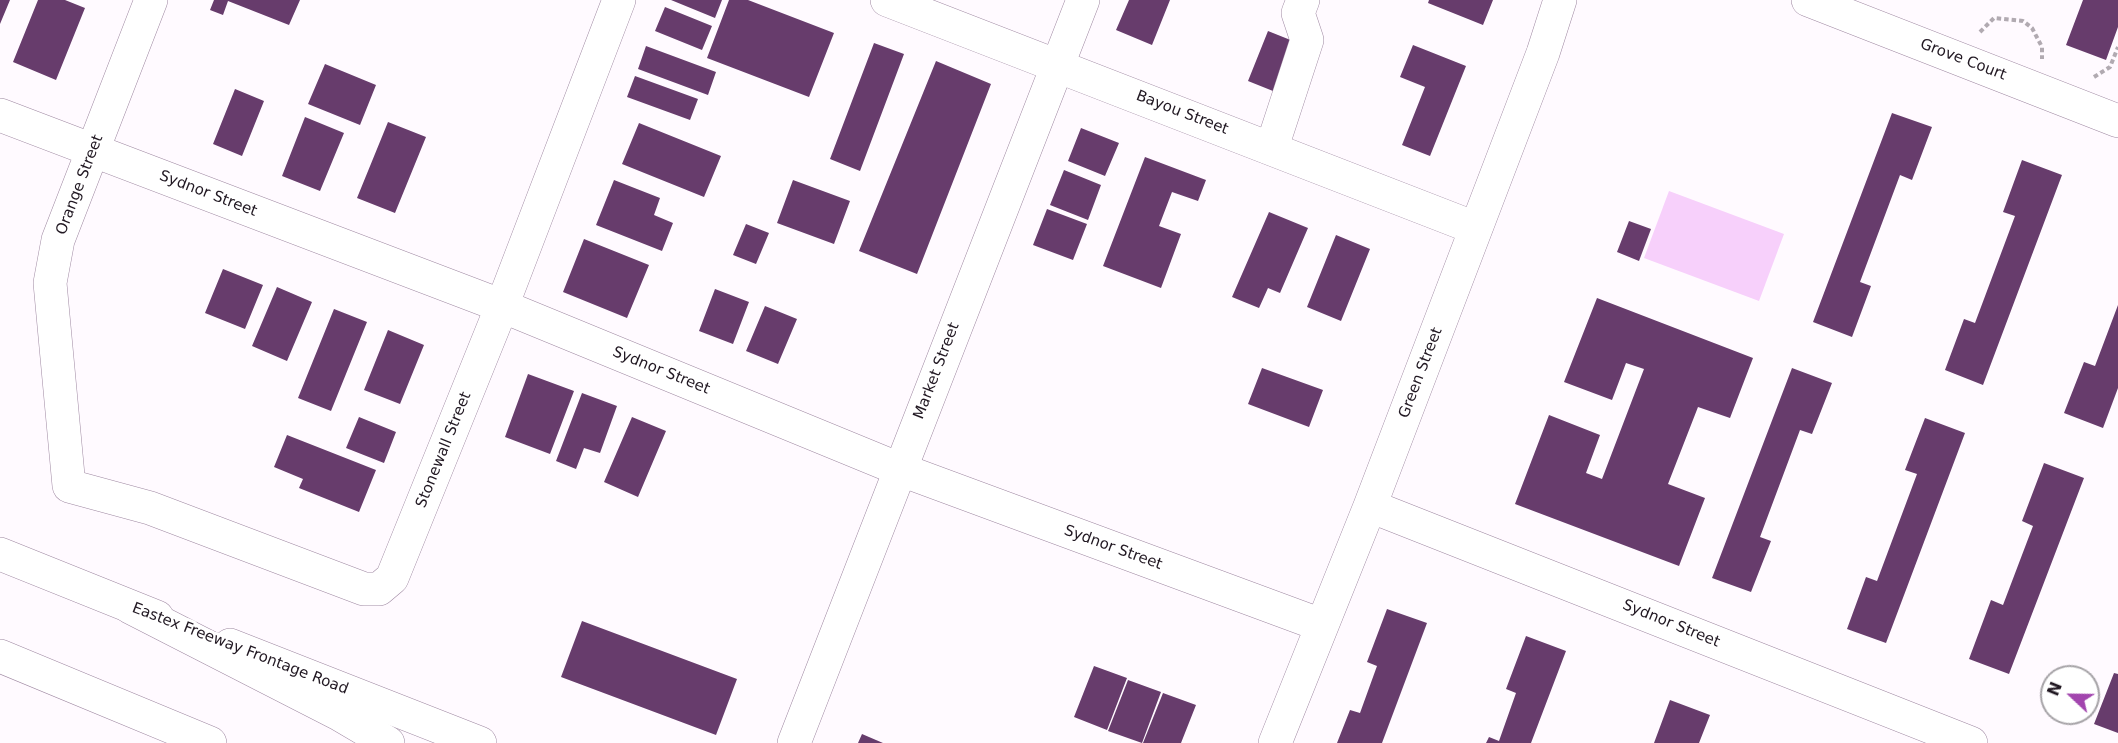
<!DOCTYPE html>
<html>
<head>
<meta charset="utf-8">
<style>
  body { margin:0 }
  #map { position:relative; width:2118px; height:743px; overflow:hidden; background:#fffaff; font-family:"DejaVu Sans",sans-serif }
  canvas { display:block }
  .north { position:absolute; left:2040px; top:665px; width:60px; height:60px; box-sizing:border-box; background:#fff; border:2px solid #a6a3a7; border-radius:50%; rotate:292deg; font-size:16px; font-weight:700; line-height:24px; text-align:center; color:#211822 }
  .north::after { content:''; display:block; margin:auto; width:21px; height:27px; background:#a245ae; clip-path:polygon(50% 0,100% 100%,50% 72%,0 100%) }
</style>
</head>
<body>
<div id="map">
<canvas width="2118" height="743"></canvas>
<div class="north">N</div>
</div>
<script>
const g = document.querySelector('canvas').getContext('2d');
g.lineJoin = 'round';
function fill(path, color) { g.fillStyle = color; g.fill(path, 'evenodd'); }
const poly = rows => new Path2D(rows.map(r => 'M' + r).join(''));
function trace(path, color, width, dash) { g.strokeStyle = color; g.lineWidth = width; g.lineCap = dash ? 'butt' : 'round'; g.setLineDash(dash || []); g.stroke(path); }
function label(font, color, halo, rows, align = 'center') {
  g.font = font + ' "DejaVu Sans",sans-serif'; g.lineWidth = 6; g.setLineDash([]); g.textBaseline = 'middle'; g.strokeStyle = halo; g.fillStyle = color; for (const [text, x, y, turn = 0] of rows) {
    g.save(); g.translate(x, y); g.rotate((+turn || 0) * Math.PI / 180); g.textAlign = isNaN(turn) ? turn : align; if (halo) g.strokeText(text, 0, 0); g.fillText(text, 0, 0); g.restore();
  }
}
const green = poly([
  [1669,191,1784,234,1759,301,1644,258]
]);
const building = poly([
  [0,0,10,0,0,24],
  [38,0,65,0,85,8,56,80,13,62],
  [214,0,300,0,289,25,228,1,223,15,210,10],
  [671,0,722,0,715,18],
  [729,0,748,0,834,33,809,97,707,58],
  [1129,0,1170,0,1152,45,1116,30],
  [1429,0,1493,0,1483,25,1428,3],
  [2083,0,2118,0,2118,27,2106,60,2066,45],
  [665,7,712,26,702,50,655,31],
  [1268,31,1298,43,1278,93,1248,81],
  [874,43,904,54,860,171,830,159],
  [1413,45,1466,66,1430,156,1402,145,1425,87,1400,77],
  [646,46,716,72,708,95,638,69],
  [936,61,991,84,917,274,859,251],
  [325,64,376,85,360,125,308,104],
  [635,76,698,99,690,120,627,97],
  [235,89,264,101,242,156,213,144],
  [1892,113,1932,127,1912,180,1900,175,1860,282,1871,286,1852,337,1813,322],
  [305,117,344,133,320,191,282,176],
  [388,122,426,137,395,213,357,198],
  [639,123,721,156,704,197,622,164],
  [1081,128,1119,143,1105,176,1068,161],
  [1145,157,1206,180,1198,201,1172,192,1159,226,1181,234,1161,288,1103,266],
  [2022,160,2062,175,1983,385,1945,370,1964,319,1975,323,2015,216,2003,212],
  [1064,170,1101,185,1088,220,1050,205],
  [614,180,660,198,654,215,673,223,662,251,596,225],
  [793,180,850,201,834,244,777,223],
  [1047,209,1087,224,1073,260,1033,245],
  [1269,212,1308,228,1280,293,1268,288,1259,308,1232,297],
  [1629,221,1651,229,1639,261,1617,252],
  [746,224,769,233,756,264,733,255],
  [1336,235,1370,249,1341,321,1307,307],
  [584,239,649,265,627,318,563,292],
  [223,269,263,285,245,329,205,313],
  [277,287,312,302,287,361,252,346],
  [715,289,749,302,733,344,699,331],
  [1597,298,1753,358,1730,418,1698,407,1668,484,1705,498,1679,566,1515,504,1549,415,1600,435,1586,473,1602,479,1644,369,1626,363,1612,400,1564,382],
  [2118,305,2118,388,2103,428,2064,413,2084,362,2095,366],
  [765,306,797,319,778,364,746,351],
  [334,309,367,322,331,411,298,398],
  [388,330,424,345,400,404,364,390],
  [1262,368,1323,390,1309,427,1248,404],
  [1792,368,1832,383,1812,434,1800,430,1760,537,1771,541,1751,592,1712,578],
  [528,374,574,391,550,454,505,437],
  [582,393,617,406,600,453,584,448,576,469,556,461],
  [359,417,396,432,384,463,346,448],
  [632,417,666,431,638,497,604,482],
  [1925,418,1965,433,1886,643,1847,629,1866,577,1877,581,1917,474,1905,470],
  [287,435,376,470,359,512,299,488,303,479,274,467],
  [2044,463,2084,478,2009,674,1969,659,1991,600,2003,605,2033,526,2022,521],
  [1387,609,1427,623,1382,743,1337,743,1350,710,1360,713,1377,666,1367,662],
  [582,621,737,679,716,735,561,677],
  [1526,636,1566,651,1531,743,1486,743,1489,737,1499,741,1516,693,1506,689],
  [1094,666,1127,678,1107,730,1074,717],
  [2114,673,2118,674,2118,733,2094,724],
  [1128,680,1161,692,1142,743,1108,731],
  [1163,693,1196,705,1181,743,1143,743],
  [1670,700,1710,715,1699,743,1654,743],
  [862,734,883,743,858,743]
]);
const path = poly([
  [1980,32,1994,18,2023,21,2032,28,2042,47,2042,59],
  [2094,77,2110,67,2118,47]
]);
const street = poly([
  [151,0,58,240,50,283,69,486,150,508,364,589,379,589,392,578,502,306,619,0],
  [887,0,1475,228],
  [1808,0,2118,121],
  [0,115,502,306,899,469,1321,625],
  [1272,147,1307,40,1298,13,1303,0],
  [1370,506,1971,743],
  [1275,743,1370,506,1543,53,1560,0]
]);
const secondary = poly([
  [0,554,157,617],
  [230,645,480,743],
  [794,743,1083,0]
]);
const highway = poly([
  [130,607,339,714,388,743],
  [0,656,210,743]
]);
const streetNames = [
  ["Grove Court",1963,60,21],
  ["Bayou Street",1182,113,21],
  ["Orange Street",80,185,-69],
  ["Sydnor Street",208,194,21],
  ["Sydnor Street",661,371,22],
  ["Market Street",937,371,-69],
  ["Green Street",1421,373,-69],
  ["Stonewall Street",444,450,-68],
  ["Sydnor Street",1113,548,20],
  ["Sydnor Street",1671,624,22],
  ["Eastex Freeway Frontage Road",240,649,21]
];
fill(green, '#f7d0fb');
fill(building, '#673c6c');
trace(street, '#9f89a2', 34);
trace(secondary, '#9f89a2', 34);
trace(highway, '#9f89a2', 34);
trace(path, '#b1aab1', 4, [4.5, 3]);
trace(street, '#fff', 33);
trace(secondary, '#fff', 33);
trace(highway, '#fff', 33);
label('15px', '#211822', '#fff', streetNames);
</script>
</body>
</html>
